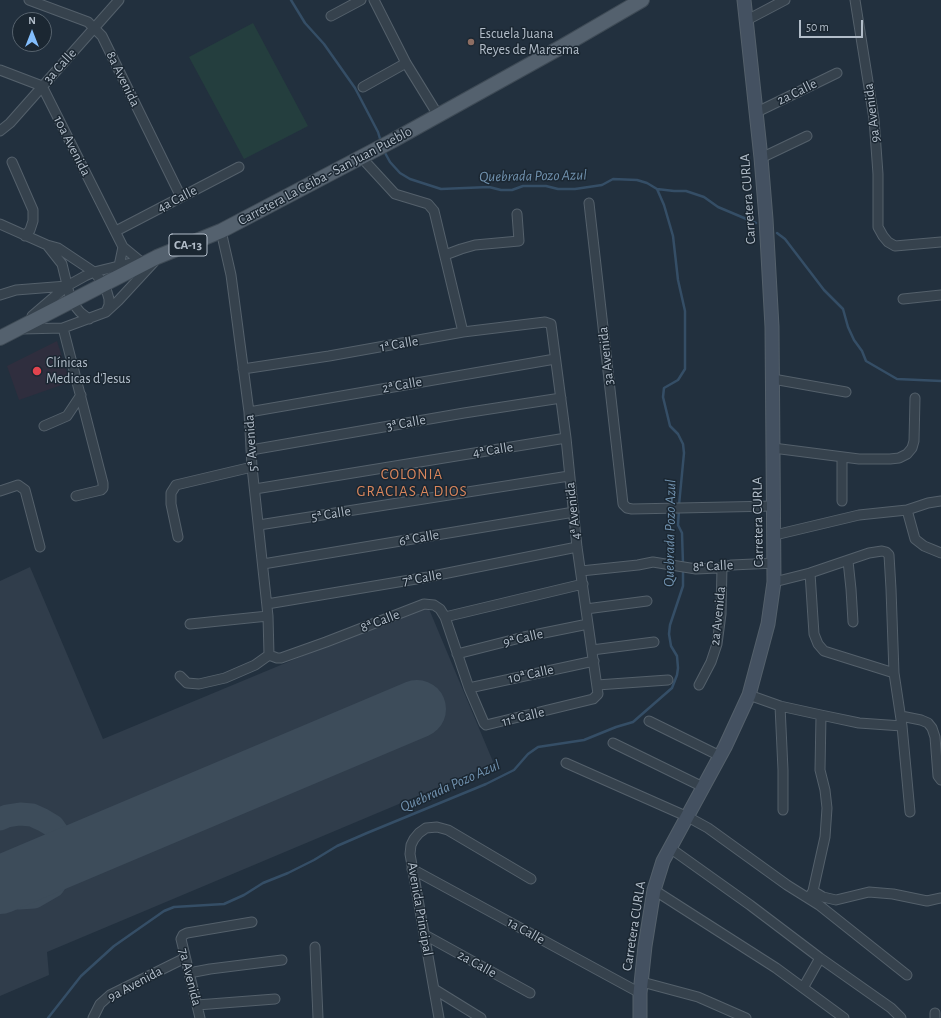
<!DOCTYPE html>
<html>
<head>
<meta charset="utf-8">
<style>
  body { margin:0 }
  #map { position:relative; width:941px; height:1018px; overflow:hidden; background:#22303e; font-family:"Alegreya Sans",sans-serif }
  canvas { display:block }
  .north { position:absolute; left:12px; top:12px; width:40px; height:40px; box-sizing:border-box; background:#1b2732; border:1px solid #57636e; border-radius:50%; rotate:0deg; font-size:11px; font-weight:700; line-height:16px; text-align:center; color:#b2bdc9 }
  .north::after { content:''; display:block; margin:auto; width:14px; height:18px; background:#83befd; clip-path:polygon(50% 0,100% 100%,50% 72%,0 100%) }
  .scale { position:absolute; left:799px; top:20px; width:64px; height:18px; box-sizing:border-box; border:2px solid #b2bdc9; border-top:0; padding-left:5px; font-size:12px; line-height:14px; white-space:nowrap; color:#b2bdc9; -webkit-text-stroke:3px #1b2732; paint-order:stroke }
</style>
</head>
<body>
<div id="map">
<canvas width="941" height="1018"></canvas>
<div class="north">N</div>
<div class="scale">50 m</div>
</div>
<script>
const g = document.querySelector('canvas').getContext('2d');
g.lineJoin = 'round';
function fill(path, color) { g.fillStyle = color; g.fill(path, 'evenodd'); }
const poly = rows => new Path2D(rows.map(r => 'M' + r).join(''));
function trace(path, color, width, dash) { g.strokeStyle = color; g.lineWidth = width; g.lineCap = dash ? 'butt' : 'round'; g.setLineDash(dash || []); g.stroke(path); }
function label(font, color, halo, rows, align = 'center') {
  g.font = font + ' "Alegreya Sans",sans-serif'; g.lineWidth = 3; g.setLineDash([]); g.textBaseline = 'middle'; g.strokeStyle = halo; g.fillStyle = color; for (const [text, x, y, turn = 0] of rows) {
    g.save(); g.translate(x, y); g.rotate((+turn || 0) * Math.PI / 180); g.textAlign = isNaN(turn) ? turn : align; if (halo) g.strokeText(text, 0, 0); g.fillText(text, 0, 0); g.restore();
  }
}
const medical = poly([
  [57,341,70,382,19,400,7,366]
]);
const airport = poly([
  [30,567,103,739,425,605,429,609,494,764,47,952,49,975,0,996,0,581]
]);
const green = poly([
  [253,23,308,126,244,159,189,57]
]);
const stream = poly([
  [291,0,305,23,324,44,355,88,378,132,381,142],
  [384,151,390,162,400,173,410,179,441,189,489,187,501,190,512,190,523,186,546,186,558,189,575,189,602,185,613,179,637,180,647,183,657,189,664,205,673,236,678,280,685,311,685,369,678,380,664,388,663,397,670,426,678,434,683,444,684,453,679,505],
  [657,189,674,191,686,191,704,197,718,207,756,223],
  [777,233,785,239,824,290,843,309,848,327,854,340,862,351,866,361,897,379,941,381],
  [679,510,678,525,682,533,683,564],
  [48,1018,81,976,114,946,164,911,174,907,224,904,244,895,263,883,288,873,314,860,337,846,367,833,486,784,514,770,528,754,538,747,584,740,616,727,633,722,672,688,677,675,678,668,677,656,671,646,669,634,670,625,683,586,683,569]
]);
const taxiway = poly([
  [0,819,7,816,20,814,32,815,43,820,53,826,60,836,64,850,61,874,53,886,34,897,19,898,0,896]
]);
const runway = poly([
  [0,885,417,709]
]);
const street = poly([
  [29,0,88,22,102,36,181,197],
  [374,0,406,63,438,115],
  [855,0,874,119,878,174,878,227,883,236,888,242,895,246,941,242],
  [331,16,361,0],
  [747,20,785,0],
  [0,70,42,86,123,247,140,261],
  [363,87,406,63],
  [757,112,837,73],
  [0,131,10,123,119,0],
  [361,157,395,194,428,204,434,211,463,332],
  [761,158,807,136],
  [12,162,33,210,33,221,30,230,25,236],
  [589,203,623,504,627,508,632,509,774,506],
  [0,224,47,245,58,248,94,272,105,285,109,299,109,305,106,312],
  [116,231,239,167],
  [221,231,231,275,249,412,252,467,268,616,269,655],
  [47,245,62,264,71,301,80,312,89,319],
  [445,255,461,249,475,245,519,241,517,214],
  [119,266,123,247],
  [0,295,16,290,67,286],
  [903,299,941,295],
  [32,316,67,286,85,276,94,272,139,261],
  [63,328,103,483,103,488,101,490,76,496],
  [21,329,63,328,106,312,118,301,154,262],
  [773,379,846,392],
  [249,412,555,359],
  [44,426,67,416,81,395],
  [773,448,859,459,890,459,899,458,907,454,912,448,914,441,915,398],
  [251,450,464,413,561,398],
  [255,489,566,438],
  [0,491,18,485,25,490,40,547],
  [842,501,842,457],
  [907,510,915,539,924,546,941,553],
  [259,525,569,476],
  [775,535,859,515,907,510,928,503,941,501],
  [178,537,171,504,171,493,176,485,252,467],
  [848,561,851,589,853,622],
  [263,564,574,512],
  [581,571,638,565,653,562,696,569,718,568,732,565,775,563],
  [810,573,814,634,818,644,824,651,894,673],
  [774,582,810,573,869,553,882,551,886,552,889,555,891,589,894,673,902,726,910,812],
  [267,604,428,577,577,547],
  [586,609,647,601],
  [445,617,583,584],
  [190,624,268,616],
  [592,650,654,642],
  [457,654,524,637,588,624],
  [180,676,187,683,199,684,225,678,255,665,269,655,277,658,281,658,326,642,424,604,434,605,440,609,445,617,469,688,484,723,486,725,593,699,598,694,577,547,566,438,551,324,545,322,463,332,329,356,243,369],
  [597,685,668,680],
  [699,685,711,662,717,644,721,614,722,567],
  [469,688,594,661],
  [749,695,780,706,821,715,859,723,902,726],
  [780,706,783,770,783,810],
  [901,716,921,720,928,723,932,728,935,737,938,776,941,780],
  [649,721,720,756],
  [613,743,703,787],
  [566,763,688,817,708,828,787,885,819,905,907,975],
  [670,848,750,905,820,958,891,1008,901,1018],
  [412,869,640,993],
  [654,890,776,968,844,1018],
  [813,891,823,897,836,900,869,892,893,894,927,901,941,898],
  [809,898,813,891,825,837,827,808,825,790,820,770,821,715],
  [425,935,530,993],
  [315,947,318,1018],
  [189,973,210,969,282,960],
  [642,982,698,997,746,1018],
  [803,988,820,958],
  [434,989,481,1018],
  [197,1005,275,999],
  [93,1018,100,1004,110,995,185,958],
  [200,1018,181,939,183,935,187,933,252,922],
  [439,1018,410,854,411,845,414,839,419,833,426,828,437,827,448,830,531,879],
  [935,1018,935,1013]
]);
const secondary = poly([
  [640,1018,640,993,645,946,654,890,663,861,725,747,749,695,768,624,774,582,772,327,766,219,761,158,744,0]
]);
const primary = poly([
  [0,338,157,257,221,231,392,141,563,46,642,0]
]);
const markers = [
  [471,42,4,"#8d6e63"],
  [37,371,5,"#e0444e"]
];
const shields = [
  [188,245,38]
];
const shieldNames = [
  ["CA-13",188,245]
];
const poiNames = [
  ["Escuela Juana",479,34],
  ["Reyes de Maresma",479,50],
  ["Clínicas",46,363],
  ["Medicas d'Jesus",46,379]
];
const streetNames = [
  ["3a Calle",60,66,-48],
  ["8a Avenida",123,79,64],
  ["2a Calle",797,92,-26],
  ["9a Avenida",872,113,-97],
  ["10a Avenida",72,146,63],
  ["Carretera La Ceiba - San Juan Pueblo",325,176,-28],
  ["4a Calle",177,199,-27],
  ["Carretera CURLA",748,199,-94],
  ["1ª Calle",399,344,-10],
  ["3a Avenida",606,356,-96],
  ["2ª Calle",402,385,-10],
  ["3ª Calle",406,423,-10],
  ["5ª Avenida",251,443,-94],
  ["4ª Calle",493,450,-9],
  ["4ª Avenida",573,511,-96],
  ["5ª Calle",331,514,-9],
  ["Carretera CURLA",758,522,-91],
  ["6ª Calle",419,538,-10],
  ["8ª Calle",713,566,-3],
  ["7ª Calle",422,578,-10],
  ["2a Avenida",718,616,-84],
  ["8ª Calle",380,621,-21],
  ["9ª Calle",523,638,-13],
  ["10ª Calle",531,674,-12],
  ["11ª Calle",523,717,-14],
  ["Avenida Principal",420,909,80],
  ["Carretera CURLA",634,926,-81],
  ["1a Calle",526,931,29],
  ["2a Calle",477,964,29],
  ["7a Avenida",190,977,76],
  ["9a Avenida",135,984,-28]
];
const waterNames = [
  ["Quebrada Pozo Azul",533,176,-1],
  ["Quebrada Pozo Azul",670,533,-89],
  ["Quebrada Pozo Azul",450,786,-24]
];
const neighbourhoodNames = [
  ["COLONIA",412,474],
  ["GRACIAS A DIOS",412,491]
];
fill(medical, '#2f2e3e');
fill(airport, '#303d4b');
fill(green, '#243e3e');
trace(stream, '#354e66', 2.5);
trace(taxiway, '#3d4c5a', 23);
trace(runway, '#3d4c5a', 58);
trace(street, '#54606b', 11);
trace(secondary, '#54606b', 15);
trace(primary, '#3f4b56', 16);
trace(street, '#36424d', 9);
trace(secondary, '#445161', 13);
trace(primary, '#54616e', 14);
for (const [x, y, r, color] of markers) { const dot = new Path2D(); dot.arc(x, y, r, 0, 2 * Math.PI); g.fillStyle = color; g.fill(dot); trace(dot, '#1b2732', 1.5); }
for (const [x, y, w] of shields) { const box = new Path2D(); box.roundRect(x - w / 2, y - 11, w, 22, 3); g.fillStyle = '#1b2732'; g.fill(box); trace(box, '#b2bdc9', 1); }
label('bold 13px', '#b2bdc9', null, shieldNames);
label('14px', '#b2bdc9', '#1b2732', poiNames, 'left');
label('14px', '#b2bdc9', '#1b2732', streetNames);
label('italic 15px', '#7091ae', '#1b2732', waterNames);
g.letterSpacing = '1px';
label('15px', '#da865c', '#1b2732', neighbourhoodNames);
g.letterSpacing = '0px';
</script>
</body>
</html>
